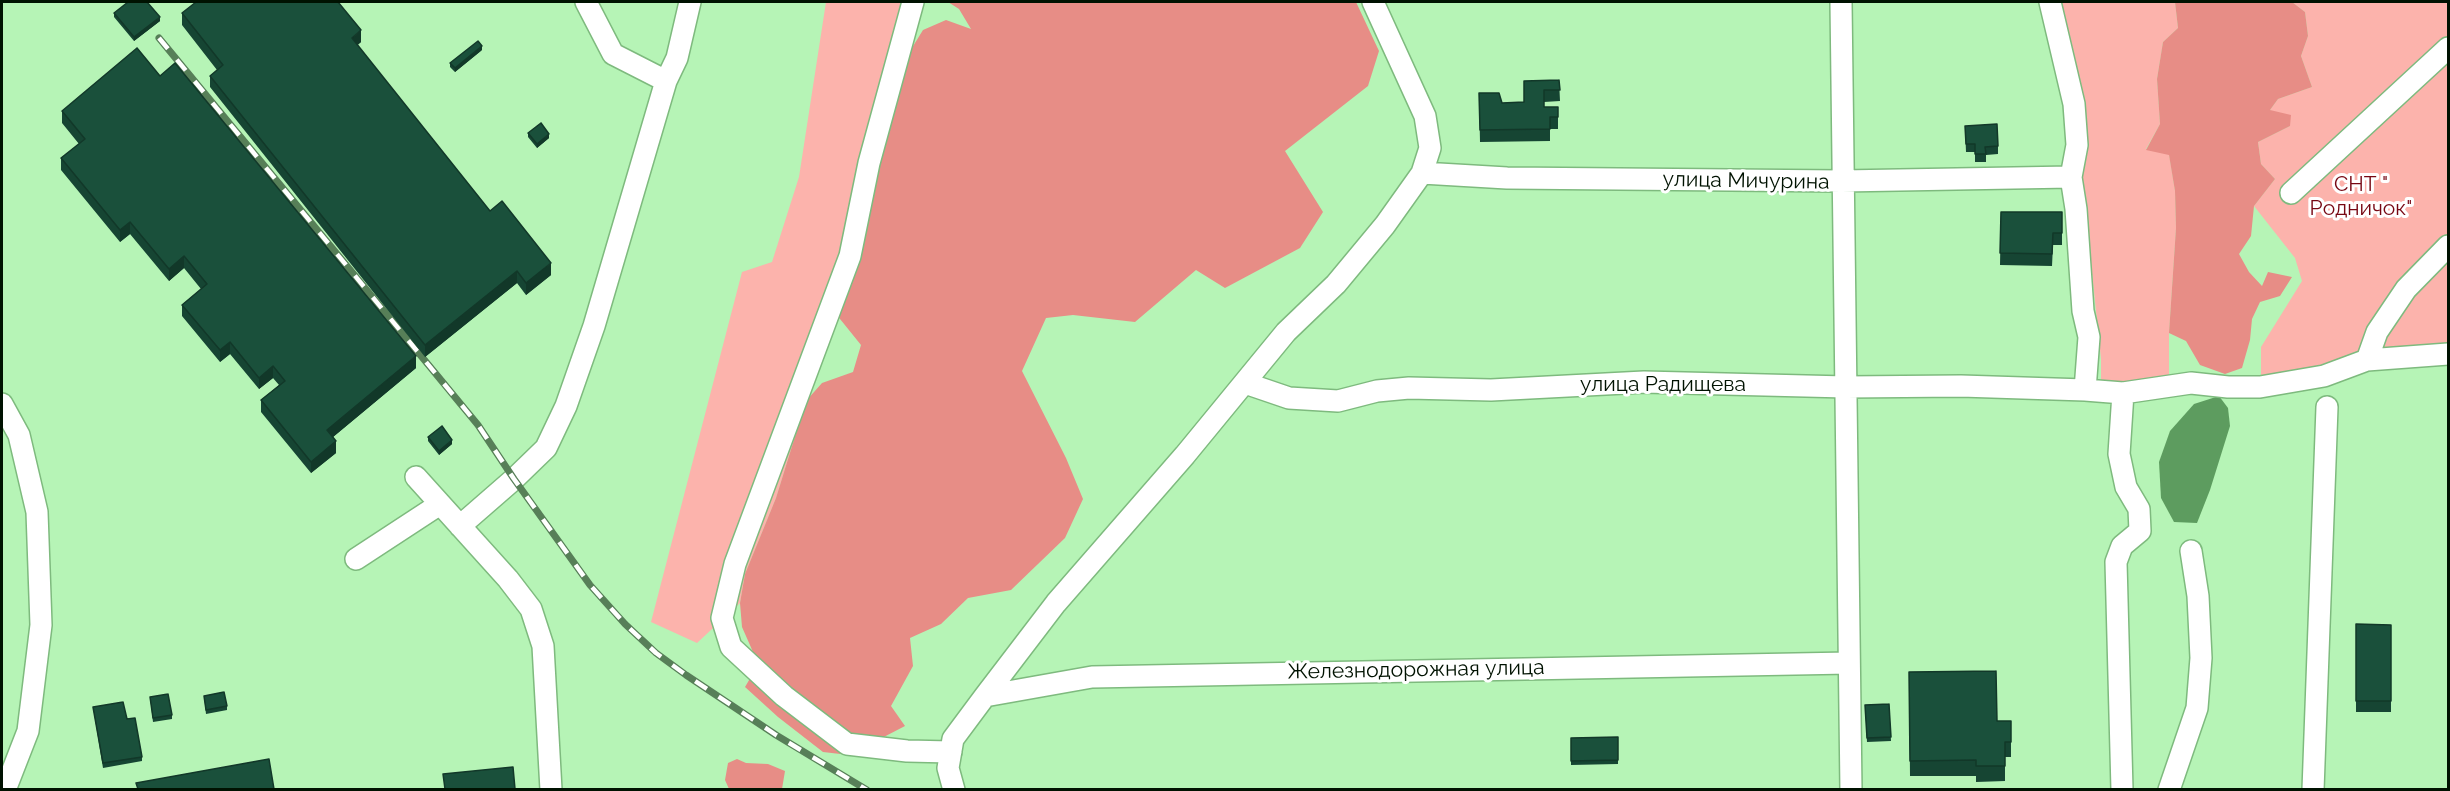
<!DOCTYPE html>
<html>
<head>
<meta charset="utf-8">
<style>
  body { margin:0 }
  #map { position:relative; width:2450px; height:791px; overflow:hidden; background:#b6f4b6; font-family:Raleway,sans-serif }
  canvas { display:block }
  .frame { position:absolute; inset:0; border:3px solid #001201; pointer-events:none }
</style>
</head>
<body>
<div id="map">
<canvas width="2450" height="791"></canvas>
<div class="frame"></div>
</div>
<script>
const g = document.querySelector('canvas').getContext('2d');
g.lineJoin = 'round';
function fill(path, color) { g.fillStyle = color; g.fill(path, 'evenodd'); }
const poly = rows => new Path2D(rows.map(r => 'M' + r).join(''));
function trace(path, color, width, dash) { g.strokeStyle = color; g.lineWidth = width; g.lineCap = dash ? 'butt' : 'round'; g.setLineDash(dash || []); g.stroke(path); }
function label(font, color, halo, rows, align = 'center') {
  g.font = font + ' Raleway,sans-serif'; g.lineWidth = 6; g.setLineDash([]); g.textBaseline = 'middle'; g.strokeStyle = halo; g.fillStyle = color; for (const [text, x, y, turn = 0] of rows) {
    g.save(); g.translate(x, y); g.rotate((+turn || 0) * Math.PI / 180); g.textAlign = isNaN(turn) ? turn : align; if (halo) g.strokeText(text, 0, 0); g.fillText(text, 0, 0); g.restore();
  }
}
const green = poly([
  [826,2,920,2,806,401,776,498,745,574,740,603,697,643,651,622,742,272,772,262,799,177],
  [2059,2,2175,2,2178,28,2163,42,2157,79,2160,124,2146,149,2169,154,2175,191,2176,228,2169,333,2169,385,2101,383,2101,359,2082,176],
  [2292,2,2448,2,2448,349,2261,381,2261,347,2302,281,2295,258,2254,206,2275,179,2261,164,2258,142,2290,126,2270,110,2278,99,2312,87,2301,56,2308,36,2305,12]
]);
const forest = poly([
  [948,2,1356,2,1379,51,1368,86,1285,151,1323,212,1300,248,1225,288,1196,270,1135,322,1073,315,1046,318,1022,371,1066,458,1083,499,1065,538,1011,590,968,598,941,624,910,638,913,666,891,706,905,726,849,755,823,752,778,717,745,687,755,670,753,652,742,627,740,603,745,574,776,498,806,401,822,383,853,372,861,345,836,314,902,64,923,30,946,20,971,29,959,9],
  [2175,2,2292,2,2305,12,2308,36,2301,56,2312,87,2278,99,2270,110,2291,115,2290,126,2258,142,2261,164,2275,179,2254,206,2251,236,2239,254,2249,272,2262,286,2268,272,2292,277,2280,296,2260,302,2252,319,2250,340,2242,368,2225,374,2200,365,2186,341,2169,333,2176,228,2175,191,2169,155,2146,150,2160,124,2157,79,2163,42,2178,28],
  [737,759,746,763,768,764,785,771,782,789,729,789,725,780,728,763]
]);
const water = poly([
  [2219,396,2228,408,2230,426,2210,490,2197,523,2174,522,2161,498,2159,462,2170,431,2194,404]
]);
const minor = poly([
  [586,2,613,54,666,81],
  [913,2,869,163,850,256,735,564,722,618,731,647,784,696,847,744,907,751,951,752],
  [1841,2,1851,790],
  [2050,2,2074,104,2077,145,2071,177,2076,209,2083,311,2089,337,2085,390,2123,393,2191,383,2228,387,2260,387,2324,376,2367,360,2448,354],
  [1422,173,1507,178,1842,181,2071,177],
  [2291,193,2448,48],
  [2367,360,2377,332,2406,289,2448,246],
  [1245,383,1289,398,1338,401,1377,391,1409,388,1491,390,1644,382,1846,387,1961,386,2085,390],
  [2,404,19,435,37,512,41,625,28,731,5,790],
  [416,477,508,579,531,609,543,646,551,790],
  [460,526,514,479,546,448,566,406,594,326,666,81,677,58,690,2],
  [356,559,440,504],
  [985,696,1092,677,1849,663],
  [954,790,948,768,953,739,985,696,1056,603,1185,455,1286,332,1336,284,1385,225,1422,173,1430,148,1425,116,1373,2],
  [2122,790,2116,562,2122,546,2140,531,2139,509,2126,487,2119,454,2123,393],
  [2169,790,2197,708,2201,658,2198,596,2191,551],
  [2313,790,2327,407]
]);
const rail = poly([
  [159,38,478,425,514,479,590,585,625,624,656,653,686,675,776,735,867,790]
]);
const wall = poly([
  [114,13,160,21,134,41,114,17],
  [182,13,361,42,357,45,490,211,551,275,526,295,517,283,425,357,210,87,210,76,217,70,182,25],
  [482,50,455,72,450,67,450,63],
  [160,76,416,368,333,437,336,453,311,473,261,412,261,400,279,385,273,378,259,389,230,354,220,362,182,316,182,305,201,289,184,268,169,281,130,234,120,242,61,170,61,158,79,144,62,123,62,111],
  [1559,80,1560,101,1544,102,1544,107,1558,107,1558,129,1550,129,1550,141,1480,142,1479,93,1502,103,1524,102],
  [1965,126,1998,146,1998,154,1986,155,1986,162,1975,162,1975,152,1966,152],
  [528,133,549,138,537,148,528,137],
  [2001,212,2062,212,2062,245,2053,245,2052,266,2000,265],
  [428,437,452,444,439,455,428,441],
  [2356,624,2391,625,2391,712,2356,712],
  [1909,672,1997,721,2011,721,2011,757,2005,757,2005,781,1976,782,1976,776,1910,776],
  [204,696,227,706,227,710,206,714],
  [150,697,172,715,172,719,153,722],
  [1889,704,1891,741,1867,742,1865,705],
  [93,707,127,719,142,757,142,761,103,768],
  [1618,737,1618,764,1571,765,1571,738]
]);
const shadedWall = poly([
  [160,17,160,21,134,41,134,37],
  [361,30,361,42,352,50,352,38],
  [482,46,482,50,455,72,455,68],
  [549,134,549,138,537,148,537,144],
  [130,222,130,234,120,242,120,230],
  [184,256,184,268,169,281,169,269],
  [551,263,551,275,526,295,526,283],
  [517,271,517,283,425,357,425,345],
  [230,342,230,354,220,362,220,350],
  [416,356,416,368,327,442,327,430],
  [273,366,273,378,259,389,259,378],
  [452,440,452,444,439,455,439,451],
  [336,441,336,453,311,473,311,462]
]);
const building = poly([
  [128,2,147,2,160,17,134,37,114,13,128,2],
  [196,2,338,2,361,30,352,38,490,211,502,201,551,263,526,283,517,271,425,345,210,76,223,65,182,13,196,2],
  [478,41,482,46,455,68,450,63,478,41],
  [137,48,160,76,175,63,416,356,327,430,336,441,311,462,261,400,285,381,273,366,259,378,230,342,220,350,182,305,207,284,184,256,169,269,130,222,120,230,61,158,85,139,62,111,137,48],
  [1559,80,1560,90,1544,90,1544,107,1558,107,1558,117,1550,117,1550,129,1480,130,1479,93,1499,93,1502,103,1524,102,1524,81,1559,80],
  [541,123,549,134,537,144,528,133,541,123],
  [1997,124,1998,146,1985,147,1986,154,1975,154,1975,144,1966,144,1965,126,1997,124],
  [2001,212,2062,212,2062,233,2053,233,2052,254,2000,253,2001,212],
  [442,426,452,440,439,451,428,437,442,426],
  [2356,624,2391,625,2391,701,2356,701,2356,624],
  [1996,671,1997,721,2011,721,2011,742,2005,742,2005,766,1976,766,1976,760,1910,761,1909,672,1996,671],
  [224,692,227,706,206,710,204,696,224,692],
  [168,694,172,715,153,718,150,697,168,694],
  [123,702,127,719,135,718,142,757,103,763,93,707,123,702],
  [1889,704,1891,737,1867,738,1865,705,1889,704],
  [1618,737,1618,760,1571,761,1571,738,1618,737],
  [269,759,274,789,138,789,136,783,269,759],
  [513,767,515,789,445,789,443,774,513,767]
]);
const streetNames = [
  ["улица Мичурина",1746,181,1],
  ["улица Радищева",1663,385],
  ["Железнодорожная улица",1416,670,-1]
];
const parkNames = [
  ["СНТ \"",2361,185],
  ["Родничок\"",2361,209]
];
fill(green, '#fcb3ac');
fill(forest, '#e78d86');
fill(water, '#5d9c5f');
trace(minor, '#7eba7e', 24);
trace(minor, '#fff', 21);
trace(rail, '#577f58', 7);
trace(rail, '#fff', 4.5, [14]);
fill(wall, '#164533');
fill(shadedWall, '#123829');
fill(building, '#1a503b');
trace(building, '#123829', 1.5);
label('21px', '#001201', '#fff', streetNames);
label('21px', '#770713', '#fff', parkNames);
</script>
</body>
</html>
